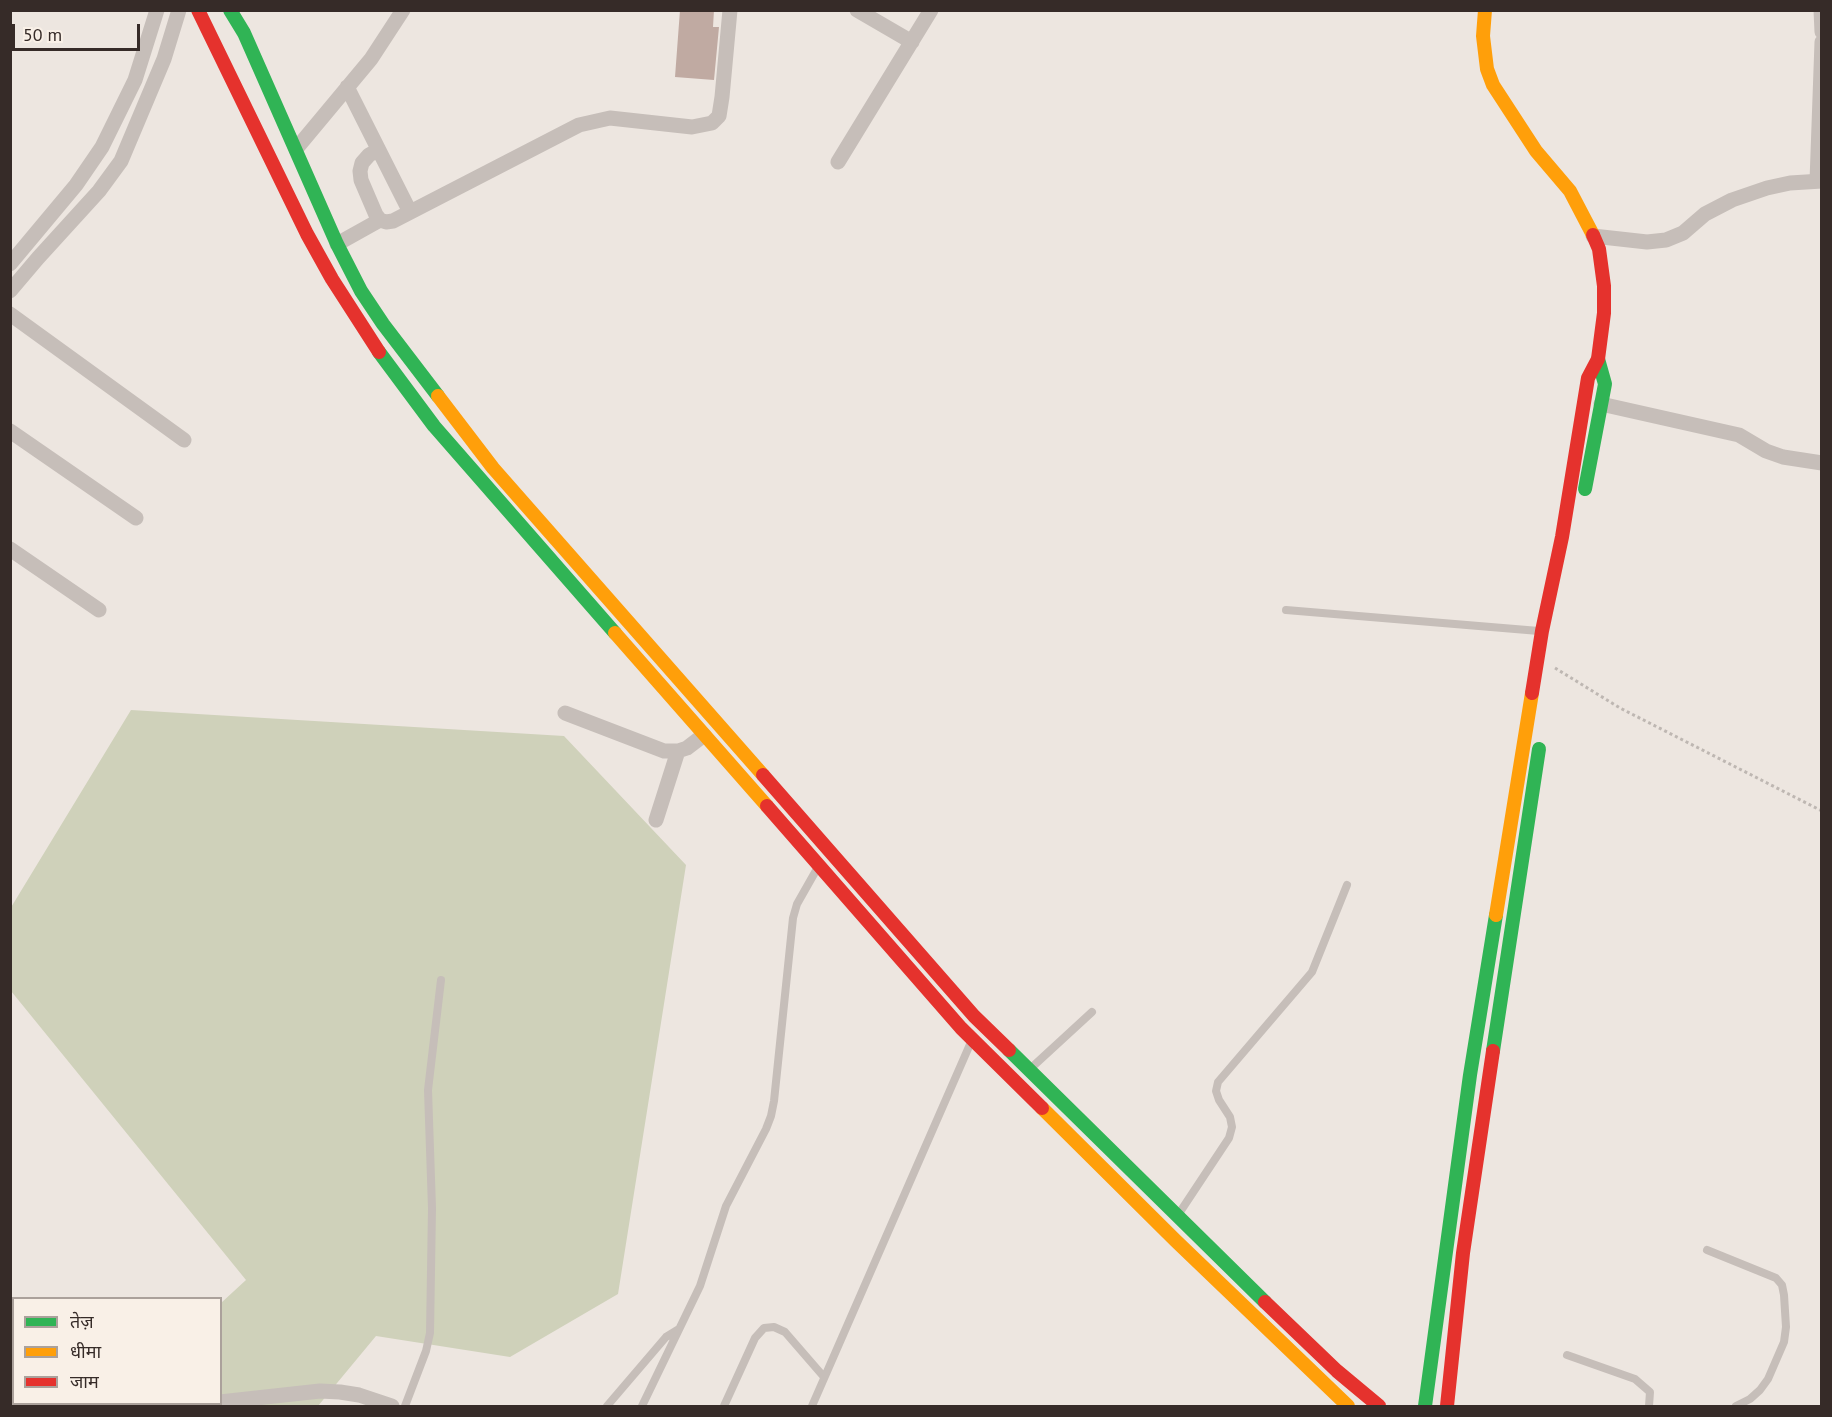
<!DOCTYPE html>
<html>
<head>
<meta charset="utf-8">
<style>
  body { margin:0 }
  #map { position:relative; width:1832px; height:1417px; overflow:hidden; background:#ede6e0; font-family:"PT Sans","Noto Sans Devanagari",sans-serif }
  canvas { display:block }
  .frame { position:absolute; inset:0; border:12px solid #362b28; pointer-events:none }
  .legend { position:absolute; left:12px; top:1297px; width:210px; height:108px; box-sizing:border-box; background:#f9f0e7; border:2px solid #aba19b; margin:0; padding:8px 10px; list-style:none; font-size:18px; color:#362b28 }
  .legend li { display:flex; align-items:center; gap:12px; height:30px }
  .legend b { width:30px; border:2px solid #aba19b }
  .scale { position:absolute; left:12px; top:24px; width:128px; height:27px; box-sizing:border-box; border:3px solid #362b28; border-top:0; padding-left:8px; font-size:18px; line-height:21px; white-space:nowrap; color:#362b28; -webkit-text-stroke:4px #f9f0e7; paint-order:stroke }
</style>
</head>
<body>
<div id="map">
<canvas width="1832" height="1417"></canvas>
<div class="frame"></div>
<ul class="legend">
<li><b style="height:8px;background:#30b455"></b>तेज़</li>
<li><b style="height:8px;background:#ff9f0a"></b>धीमा</li>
<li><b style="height:8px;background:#e5322d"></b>जाम</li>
</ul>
<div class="scale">50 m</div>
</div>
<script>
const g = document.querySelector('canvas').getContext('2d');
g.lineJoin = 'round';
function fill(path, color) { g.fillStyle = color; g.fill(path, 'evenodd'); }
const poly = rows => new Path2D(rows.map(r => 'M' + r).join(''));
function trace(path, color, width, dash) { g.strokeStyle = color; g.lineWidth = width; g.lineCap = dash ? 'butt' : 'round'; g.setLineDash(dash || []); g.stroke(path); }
const green = poly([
  [131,710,564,736,686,865,618,1294,510,1357,376,1336,318,1406,100,1406,104,1404,220,1404,221,1303,246,1280,11,991,10,909]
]);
const building = poly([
  [680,10,714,10,713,27,719,27,714,80,675,77]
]);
const path = poly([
  [1555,668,1620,708,1822,811]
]);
const lane = poly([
  [1286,610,1539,631],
  [1030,1069,1092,1012],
  [1178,1215,1229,1138,1232,1127,1230,1117,1219,1100,1216,1091,1218,1082,1312,972,1347,885],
  [1707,1250,1776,1278,1782,1285,1784,1295,1786,1327,1784,1342,1768,1379,1760,1390,1750,1399,1736,1406],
  [1567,1355,1635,1379,1650,1392,1649,1406],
  [405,1406,426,1351,430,1333,432,1208,428,1090,441,980],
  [607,1406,666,1337,679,1329],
  [642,1406,700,1286,726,1206,766,1129,771,1116,774,1101,793,918,797,904,818,867],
  [724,1406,755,1338,764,1328,774,1327,785,1332,824,1377],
  [812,1406,971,1042]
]);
const street = poly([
  [857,10,912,42],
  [1821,10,1822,32],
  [347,87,410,212],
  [296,149,371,59,403,10],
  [378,150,369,155,362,163,360,171,361,180,376,215,380,220,386,222,393,221,579,125,610,118,692,127,712,123,719,116,722,97,730,10],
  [838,162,931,10],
  [1817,181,1822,42],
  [1593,236,1647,242,1666,240,1683,233,1705,214,1732,200,1767,188,1790,183,1822,181],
  [337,244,380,220],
  [10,264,76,185,102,147,135,80,157,10],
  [10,291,38,258,99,191,121,161,164,59,179,10],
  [10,314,184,440],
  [1601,404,1739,435,1766,451,1783,457,1822,463],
  [10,431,136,518],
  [10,549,99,610],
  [565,713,664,751,678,751,687,748,704,735],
  [656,820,678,751],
  [220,1402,320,1391,340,1392,359,1395,392,1406],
  [201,1404,204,1404],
  [10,1406,26,1404]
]);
const fast = poly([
  [230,10,244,33,337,244,361,291,383,324,438,396],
  [379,352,434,426,615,633],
  [1585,489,1605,384,1598,359],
  [1009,1050,1265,1302],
  [1493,1051,1539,749],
  [1425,1406,1470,1075,1496,915]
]);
const slow = poly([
  [1485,10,1483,36,1487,69,1493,85,1536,151,1570,191,1593,235],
  [438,396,493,468,763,775],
  [615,633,767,806],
  [1496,915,1532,693],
  [1042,1108,1176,1241,1348,1406]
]);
const jam = poly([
  [198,10,307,234,332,279,379,352],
  [1532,693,1542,631,1562,537,1588,378,1598,359,1604,313,1604,286,1599,249,1593,235],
  [763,775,974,1016,1009,1050],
  [767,806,961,1028,1042,1108],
  [1265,1302,1337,1371,1379,1406],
  [1447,1406,1463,1253,1493,1051]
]);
fill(green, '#cfd1ba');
fill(building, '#c0aaa2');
trace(path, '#beb7b2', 3, [3, 3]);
trace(lane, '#c6beb9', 8);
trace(street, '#c6beb9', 15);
trace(fast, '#30b455', 14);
trace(slow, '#ff9f0a', 14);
trace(jam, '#e5322d', 14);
</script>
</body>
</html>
